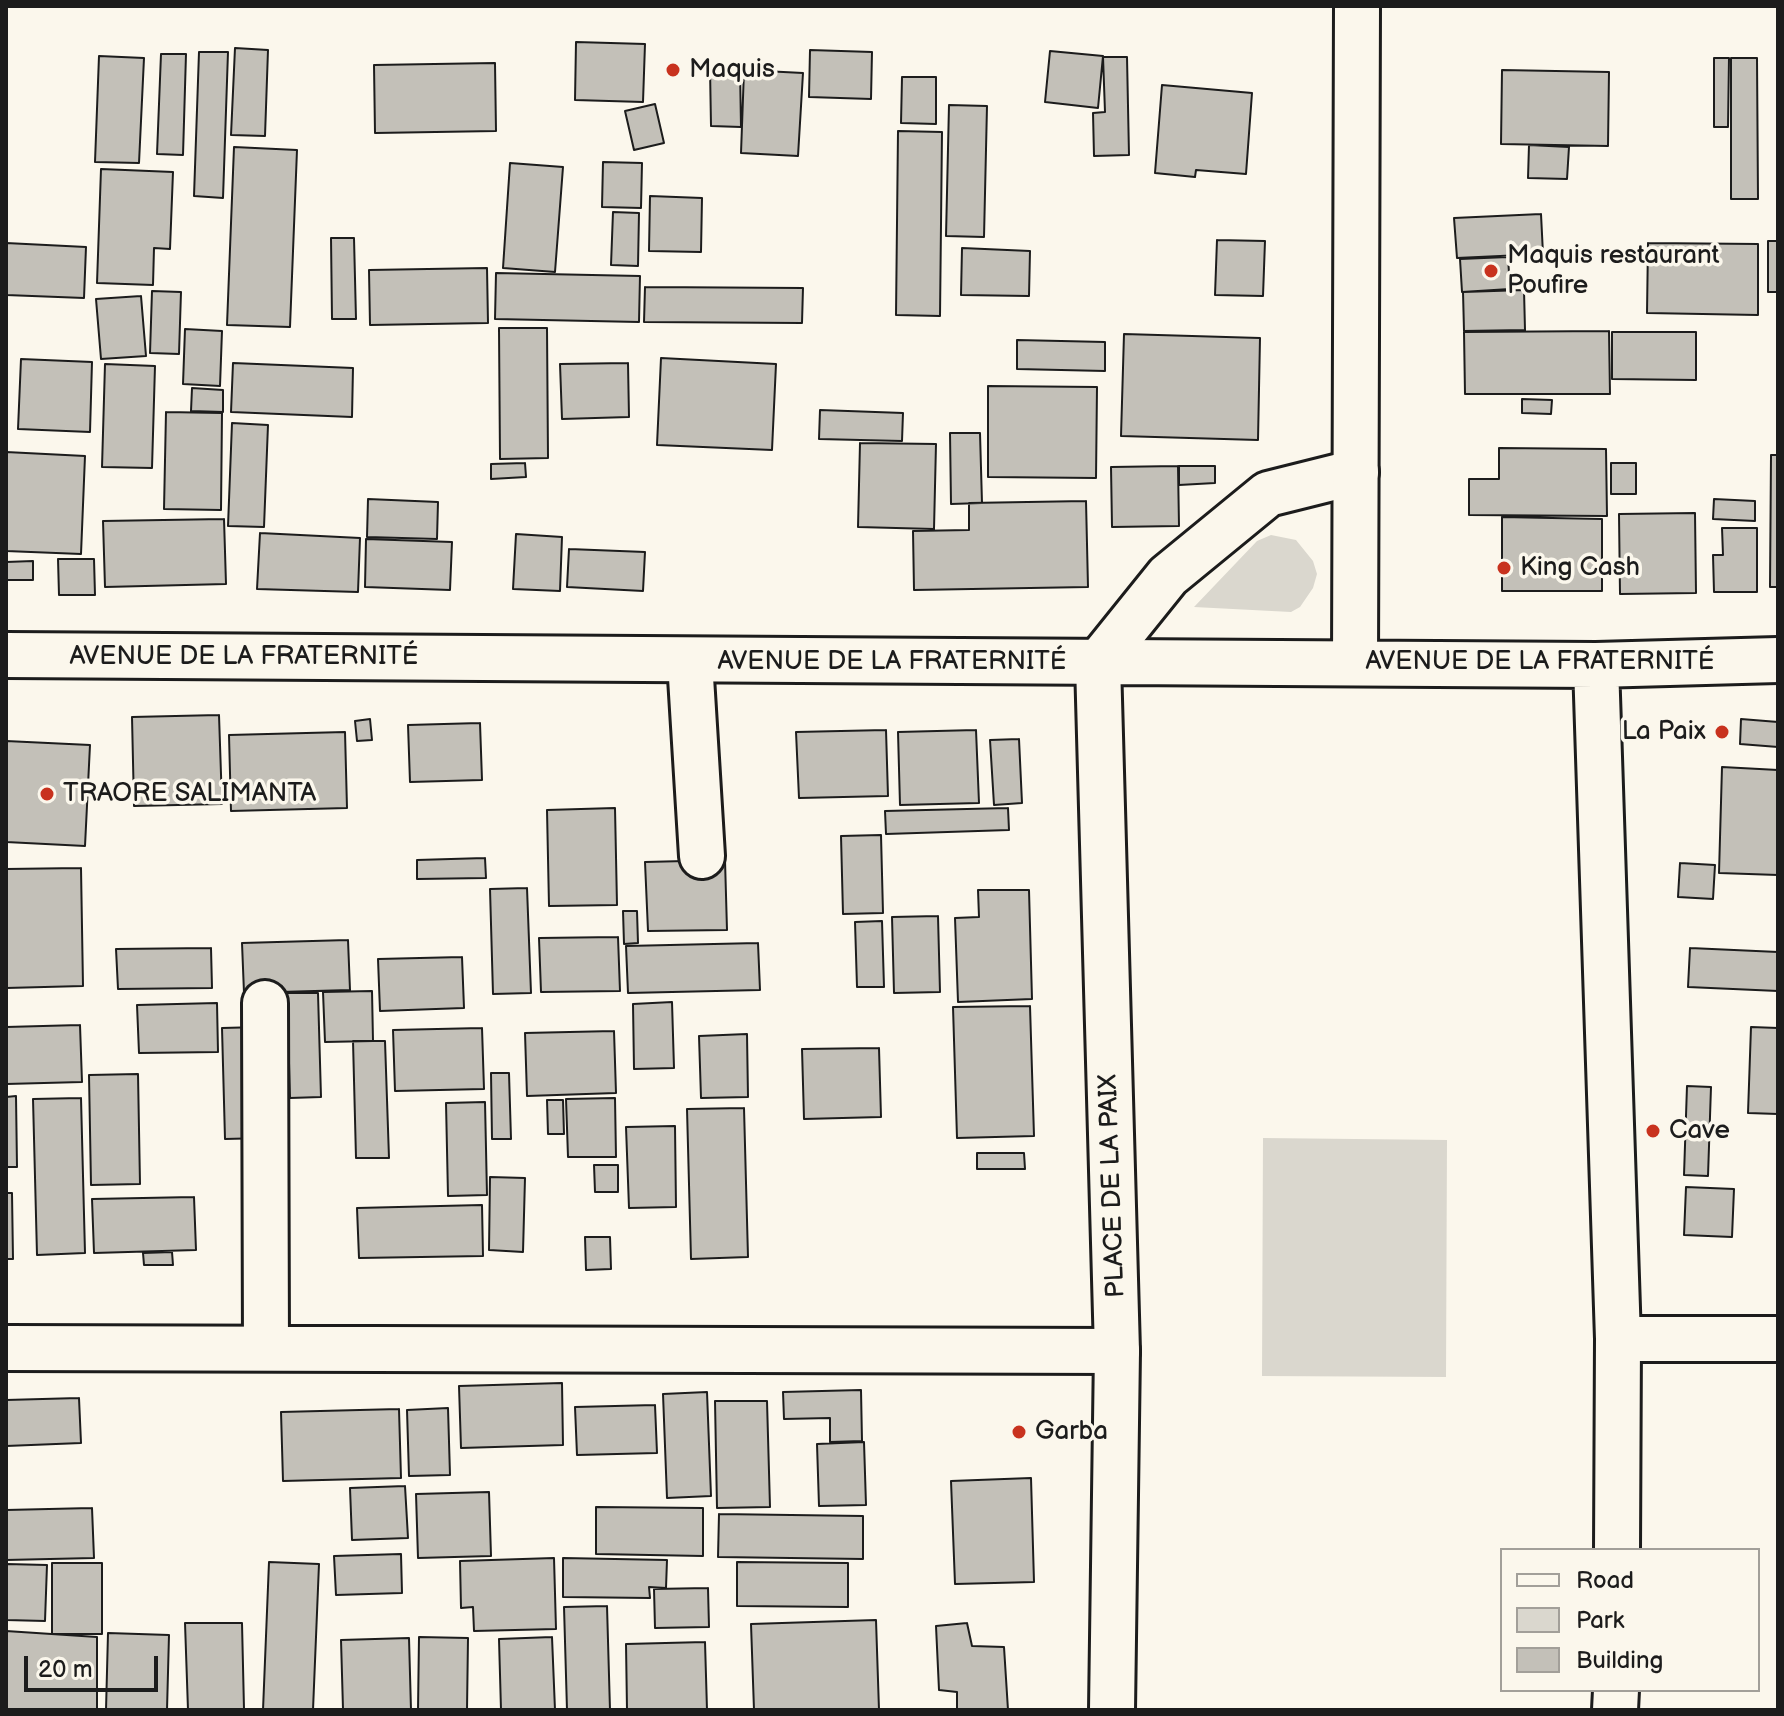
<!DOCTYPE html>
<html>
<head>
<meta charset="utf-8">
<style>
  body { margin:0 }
  #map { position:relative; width:1784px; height:1716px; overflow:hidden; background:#fbf7ec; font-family:"Balsamiq Sans",sans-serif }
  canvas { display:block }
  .frame { position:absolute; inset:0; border:8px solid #1c1c1c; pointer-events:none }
  .legend { position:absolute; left:1500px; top:1548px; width:260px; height:144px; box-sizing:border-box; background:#fbf7ec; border:2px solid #a29f99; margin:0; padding:10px 14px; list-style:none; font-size:24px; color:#1c1c1c }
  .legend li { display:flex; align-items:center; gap:16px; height:40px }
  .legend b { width:40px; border:2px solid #a29f99 }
  .scale { position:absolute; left:24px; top:1656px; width:134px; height:36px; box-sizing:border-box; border:4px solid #1c1c1c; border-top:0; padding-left:10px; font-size:24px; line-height:28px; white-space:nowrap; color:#1c1c1c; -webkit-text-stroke:6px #fbf7ec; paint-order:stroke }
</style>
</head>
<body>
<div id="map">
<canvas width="1784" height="1716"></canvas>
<div class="frame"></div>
<ul class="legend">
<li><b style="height:10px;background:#fbf7ec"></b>Road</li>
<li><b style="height:22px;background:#dad7ce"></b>Park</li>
<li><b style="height:22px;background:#c3c0b8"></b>Building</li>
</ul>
<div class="scale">20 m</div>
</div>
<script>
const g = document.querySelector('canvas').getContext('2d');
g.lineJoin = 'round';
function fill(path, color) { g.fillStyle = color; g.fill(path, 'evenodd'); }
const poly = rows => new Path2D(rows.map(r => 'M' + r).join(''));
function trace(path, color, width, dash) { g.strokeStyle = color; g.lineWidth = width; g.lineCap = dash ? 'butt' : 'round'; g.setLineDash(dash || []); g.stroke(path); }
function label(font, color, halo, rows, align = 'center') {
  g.font = font + ' "Balsamiq Sans",sans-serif'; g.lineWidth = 7; g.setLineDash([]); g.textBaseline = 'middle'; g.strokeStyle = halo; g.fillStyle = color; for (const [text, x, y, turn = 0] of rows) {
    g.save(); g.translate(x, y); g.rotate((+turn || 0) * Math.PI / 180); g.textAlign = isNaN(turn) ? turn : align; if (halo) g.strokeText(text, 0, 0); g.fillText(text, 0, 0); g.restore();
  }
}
const green = poly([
  [1271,535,1296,540,1313,561,1317,574,1313,588,1300,607,1291,612,1194,607,1257,541],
  [1263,1138,1447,1140,1446,1377,1262,1376]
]);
const building = poly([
  [576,42,645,44,643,102,575,100,576,42],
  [235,48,268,50,265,136,231,135,235,48],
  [810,50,872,52,871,99,809,97,810,50],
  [1050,51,1103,56,1098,108,1045,102,1050,51],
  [199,52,228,52,223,198,194,196,199,52],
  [161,54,186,54,183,155,157,154,161,54],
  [99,56,144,58,139,163,95,162,99,56],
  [1103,57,1127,57,1129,155,1094,156,1093,113,1105,112,1103,57],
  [1714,58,1729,58,1728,127,1714,127,1714,58],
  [1731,58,1757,58,1758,199,1731,199,1731,58],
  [495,63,496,131,375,133,374,65,495,63],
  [710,68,740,68,741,127,711,126,710,68],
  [744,70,803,73,798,156,741,153,744,70],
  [1502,70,1609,72,1608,146,1501,144,1502,70],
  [902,77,936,77,936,124,901,123,902,77],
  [1162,85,1252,93,1246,174,1196,170,1195,177,1155,173,1162,85],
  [655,104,664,143,634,150,625,111,655,104],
  [949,105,987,106,984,237,946,236,949,105],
  [898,131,942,132,940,316,896,315,898,131],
  [1529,145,1569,147,1567,179,1528,178,1529,145],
  [234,147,297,150,290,327,227,325,234,147],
  [603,162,642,163,641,208,602,207,603,162],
  [510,163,563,167,555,272,503,268,510,163],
  [101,169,173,172,170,249,154,248,153,285,97,283,101,169],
  [650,196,702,198,701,252,649,251,650,196],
  [613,212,639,213,638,266,611,265,613,212],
  [1541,214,1543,254,1457,258,1454,218,1541,214],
  [331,238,354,238,356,319,332,319,331,238],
  [1217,240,1265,241,1263,296,1215,295,1217,240],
  [1768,241,1778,241,1778,292,1768,292,1768,241],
  [6,243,86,247,84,298,6,295,6,243],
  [1648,243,1758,244,1758,315,1647,313,1648,243],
  [962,248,1030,251,1029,296,961,295,962,248],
  [1508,257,1510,289,1462,292,1460,259,1508,257],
  [487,268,488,323,370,325,369,270,487,268],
  [496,273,640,276,639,322,495,319,496,273],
  [645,287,803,288,802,323,644,322,645,287],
  [1524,290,1525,330,1464,331,1463,292,1524,290],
  [152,291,181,292,179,354,150,353,152,291],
  [141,296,146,356,101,359,96,299,141,296],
  [499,328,547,328,548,458,500,459,499,328],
  [185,329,222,331,220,386,183,384,185,329],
  [1609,331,1610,394,1465,394,1464,332,1609,331],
  [1612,332,1696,332,1696,380,1612,379,1612,332],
  [1124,334,1260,338,1258,440,1121,436,1124,334],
  [1017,340,1105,342,1105,371,1017,369,1017,340],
  [661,358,776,364,772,450,657,445,661,358],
  [21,359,92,362,90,432,18,429,21,359],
  [233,363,353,368,352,417,231,412,233,363],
  [628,363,629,417,562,419,560,364,628,363],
  [105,364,155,366,152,468,102,467,105,364],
  [988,386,1097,387,1096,478,988,477,988,386],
  [192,388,223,390,223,412,191,411,192,388],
  [1522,399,1552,400,1551,414,1522,413,1522,399],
  [820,410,903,413,902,441,819,439,820,410],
  [166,412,222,413,221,510,164,509,166,412],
  [232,423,268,425,264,527,228,526,232,423],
  [950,433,980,433,982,503,951,504,950,433],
  [860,443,936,444,934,529,858,527,860,443],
  [1499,448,1606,449,1607,516,1469,515,1469,479,1499,479,1499,448],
  [6,452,85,456,81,554,6,551,6,452],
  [1771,455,1778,455,1778,587,1770,587,1771,455],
  [525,463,526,477,491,479,491,464,525,463],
  [1611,463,1636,463,1636,494,1611,494,1611,463],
  [1178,466,1179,526,1112,527,1111,467,1178,466],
  [1179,466,1215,466,1215,483,1179,485,1179,466],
  [368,499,438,502,437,539,367,537,368,499],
  [1714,499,1755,501,1755,521,1713,519,1714,499],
  [1086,501,1088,587,914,590,913,531,969,530,969,503,1086,501],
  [1695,513,1696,593,1620,594,1619,514,1695,513],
  [1502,517,1602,519,1602,591,1502,591,1502,517],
  [224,519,226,584,105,587,103,521,224,519],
  [1722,528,1757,528,1757,592,1714,592,1713,555,1723,555,1722,528],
  [260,533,360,538,358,592,257,589,260,533],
  [516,534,562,537,560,591,513,589,516,534],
  [366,539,452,542,450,590,365,587,366,539],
  [569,549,645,552,643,591,567,587,569,549],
  [58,559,94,559,95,595,59,595,58,559],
  [33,561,33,580,6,580,6,562,33,561],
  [219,715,222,804,134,806,132,717,219,715],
  [370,719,372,740,357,741,355,721,370,719],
  [1741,719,1778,722,1778,747,1740,744,1741,719],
  [480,723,482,780,410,782,408,725,480,723],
  [886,730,888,796,799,798,796,732,886,730],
  [976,730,979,803,900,805,898,732,976,730],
  [345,732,347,808,231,811,229,735,345,732],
  [1019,739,1022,803,994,805,990,740,1019,739],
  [6,741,90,745,85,846,6,842,6,741],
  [1722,767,1778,770,1778,875,1719,873,1722,767],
  [615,808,617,905,549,906,547,810,615,808],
  [1008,808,1009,830,886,834,885,811,1008,808],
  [881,835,883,913,843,914,841,836,881,835],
  [485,858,486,878,417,879,417,860,485,858],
  [725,860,727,930,648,931,645,862,725,860],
  [1680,863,1715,865,1713,899,1678,897,1680,863],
  [81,868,83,986,6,988,6,869,81,868],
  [527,888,531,993,493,994,490,889,527,888],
  [978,890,1029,890,1032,999,958,1002,955,918,979,917,978,890],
  [623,911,637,911,638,943,624,944,623,911],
  [938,916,940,992,894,993,892,917,938,916],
  [882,921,884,987,857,987,855,922,882,921],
  [618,937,620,991,541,992,539,938,618,937],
  [348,940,350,990,244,993,242,943,348,940],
  [758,943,760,990,628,993,626,946,758,943],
  [211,948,212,988,118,989,116,949,211,948],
  [1690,948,1778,952,1778,991,1688,987,1690,948],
  [462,957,464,1008,380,1011,378,959,462,957],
  [372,991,373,1041,325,1042,323,992,372,991],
  [287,993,318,993,321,1097,290,1098,287,993],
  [672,1002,674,1068,634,1069,633,1004,672,1002],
  [217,1003,218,1052,139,1053,137,1005,217,1003],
  [1030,1006,1034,1136,957,1138,953,1007,1030,1006],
  [80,1025,82,1082,6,1084,6,1027,80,1025],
  [260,1027,264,1138,225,1139,222,1028,260,1027],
  [1751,1027,1778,1028,1778,1114,1748,1113,1751,1027],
  [482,1028,484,1089,395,1091,393,1030,482,1028],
  [614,1031,616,1093,527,1096,525,1033,614,1031],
  [747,1034,748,1097,701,1098,699,1036,747,1034],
  [353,1041,385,1041,389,1158,356,1158,353,1041],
  [879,1048,881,1117,804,1119,802,1049,879,1048],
  [491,1073,509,1073,511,1139,492,1139,491,1073],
  [138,1074,140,1184,91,1185,89,1075,138,1074],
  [1687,1086,1711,1087,1708,1176,1684,1175,1687,1086],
  [16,1096,17,1167,6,1167,6,1097,16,1096],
  [81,1098,85,1253,37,1255,33,1099,81,1098],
  [615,1098,616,1157,568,1157,566,1099,615,1098],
  [547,1100,563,1100,564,1134,548,1134,547,1100],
  [485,1102,487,1195,448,1196,446,1103,485,1102],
  [744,1108,748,1257,691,1259,687,1109,744,1108],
  [675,1126,676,1207,629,1208,626,1127,675,1126],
  [977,1153,1024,1153,1025,1169,977,1169,977,1153],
  [594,1165,618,1165,618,1192,595,1192,594,1165],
  [490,1177,525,1178,523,1252,489,1250,490,1177],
  [1686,1187,1734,1189,1732,1237,1684,1235,1686,1187],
  [6,1193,12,1193,13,1259,6,1259,6,1193],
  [194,1197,196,1250,94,1253,92,1199,194,1197],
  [482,1205,483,1256,359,1258,357,1208,482,1205],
  [585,1237,610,1237,611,1269,586,1270,585,1237],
  [172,1252,173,1265,144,1265,143,1253,172,1252],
  [562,1383,563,1445,461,1448,459,1386,562,1383],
  [861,1390,862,1441,830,1442,830,1418,784,1419,783,1392,861,1390],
  [707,1392,711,1496,667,1498,663,1394,707,1392],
  [79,1398,81,1443,6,1446,6,1400,79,1398],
  [715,1401,767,1401,770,1507,717,1508,715,1401],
  [655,1405,657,1453,577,1455,575,1407,655,1405],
  [448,1408,450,1475,409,1476,407,1410,448,1408],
  [399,1409,401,1478,283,1481,281,1412,399,1409],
  [864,1442,866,1505,819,1506,817,1444,864,1442],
  [1031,1478,1034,1582,955,1584,951,1481,1031,1478],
  [405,1486,408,1538,352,1540,350,1488,405,1486],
  [489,1492,491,1556,418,1558,416,1494,489,1492],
  [596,1507,703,1508,703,1556,596,1554,596,1507],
  [92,1508,94,1558,6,1560,6,1510,92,1508],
  [719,1514,863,1516,863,1559,718,1557,719,1514],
  [401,1554,402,1593,336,1595,334,1556,401,1554],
  [554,1558,556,1629,474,1631,473,1607,461,1608,460,1561,554,1558],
  [563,1558,667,1560,666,1588,649,1587,650,1598,563,1597,563,1558],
  [269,1562,319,1564,313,1710,263,1710,269,1562],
  [737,1562,848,1563,848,1607,737,1606,737,1562],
  [52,1563,102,1563,102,1634,52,1634,52,1563],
  [6,1564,47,1565,45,1621,6,1620,6,1564],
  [708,1588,709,1627,655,1628,654,1589,708,1588],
  [607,1606,610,1710,567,1710,564,1607,607,1606],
  [876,1620,879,1710,754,1710,751,1624,876,1620],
  [185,1623,242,1623,244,1709,188,1710,185,1623],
  [967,1623,972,1646,1004,1647,1008,1710,957,1710,957,1692,939,1690,936,1626,967,1623],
  [6,1631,97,1637,97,1710,6,1710,6,1631],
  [108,1633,169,1635,167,1710,106,1710,108,1633],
  [419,1637,468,1638,467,1710,418,1710,419,1637],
  [552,1637,555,1710,501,1710,499,1639,552,1637],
  [409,1638,411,1710,343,1709,341,1640,409,1638],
  [705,1642,707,1710,627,1710,626,1644,705,1642]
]);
const minor = poly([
  [690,661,702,856],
  [1098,663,1168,576,1268,494,1356,472],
  [265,1003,266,1348],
  [1618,1339,1778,1339],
  [6,1348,1117,1351]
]);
const major = poly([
  [6,655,1596,665,1778,660],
  [1355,662,1357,6],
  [1098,663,1117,1351,1112,1710],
  [1596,665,1618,1339,1617,1550],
  [1615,1710,1616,1690]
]);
const markers = [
  [673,70,8,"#c8321e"],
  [1491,271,8,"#c8321e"],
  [1504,568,8,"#c8321e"],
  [1722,732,8,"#c8321e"],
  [47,794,8,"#c8321e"],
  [1653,1131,8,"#c8321e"],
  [1019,1432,8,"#c8321e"]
];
const poiNames = [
  ["Maquis",689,70],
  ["Maquis restaurant",1507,256],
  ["Poufire",1507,286],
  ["King Cash",1520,568],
  ["La Paix",1706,732,"right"],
  ["TRAORE SALIMANTA",63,794],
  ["Cave",1669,1131],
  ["Garba",1035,1432]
];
const streetNames = [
  ["AVENUE DE LA FRATERNITÉ",244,657],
  ["AVENUE DE LA FRATERNITÉ",892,662],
  ["AVENUE DE LA FRATERNITÉ",1540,662],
  ["PLACE DE LA PAIX",1113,1186,-92]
];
fill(green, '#dad7ce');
fill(building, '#c3c0b8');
trace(building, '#1c1c1c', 2);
trace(minor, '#1c1c1c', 50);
trace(major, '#1c1c1c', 50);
trace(minor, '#fbf7ec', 44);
trace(major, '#fbf7ec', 44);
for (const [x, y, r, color] of markers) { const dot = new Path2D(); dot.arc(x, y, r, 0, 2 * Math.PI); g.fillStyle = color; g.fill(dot); trace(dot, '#fbf7ec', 3); }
label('26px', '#1c1c1c', '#fbf7ec', poiNames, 'left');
label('26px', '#1c1c1c', '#fbf7ec', streetNames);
</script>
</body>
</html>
